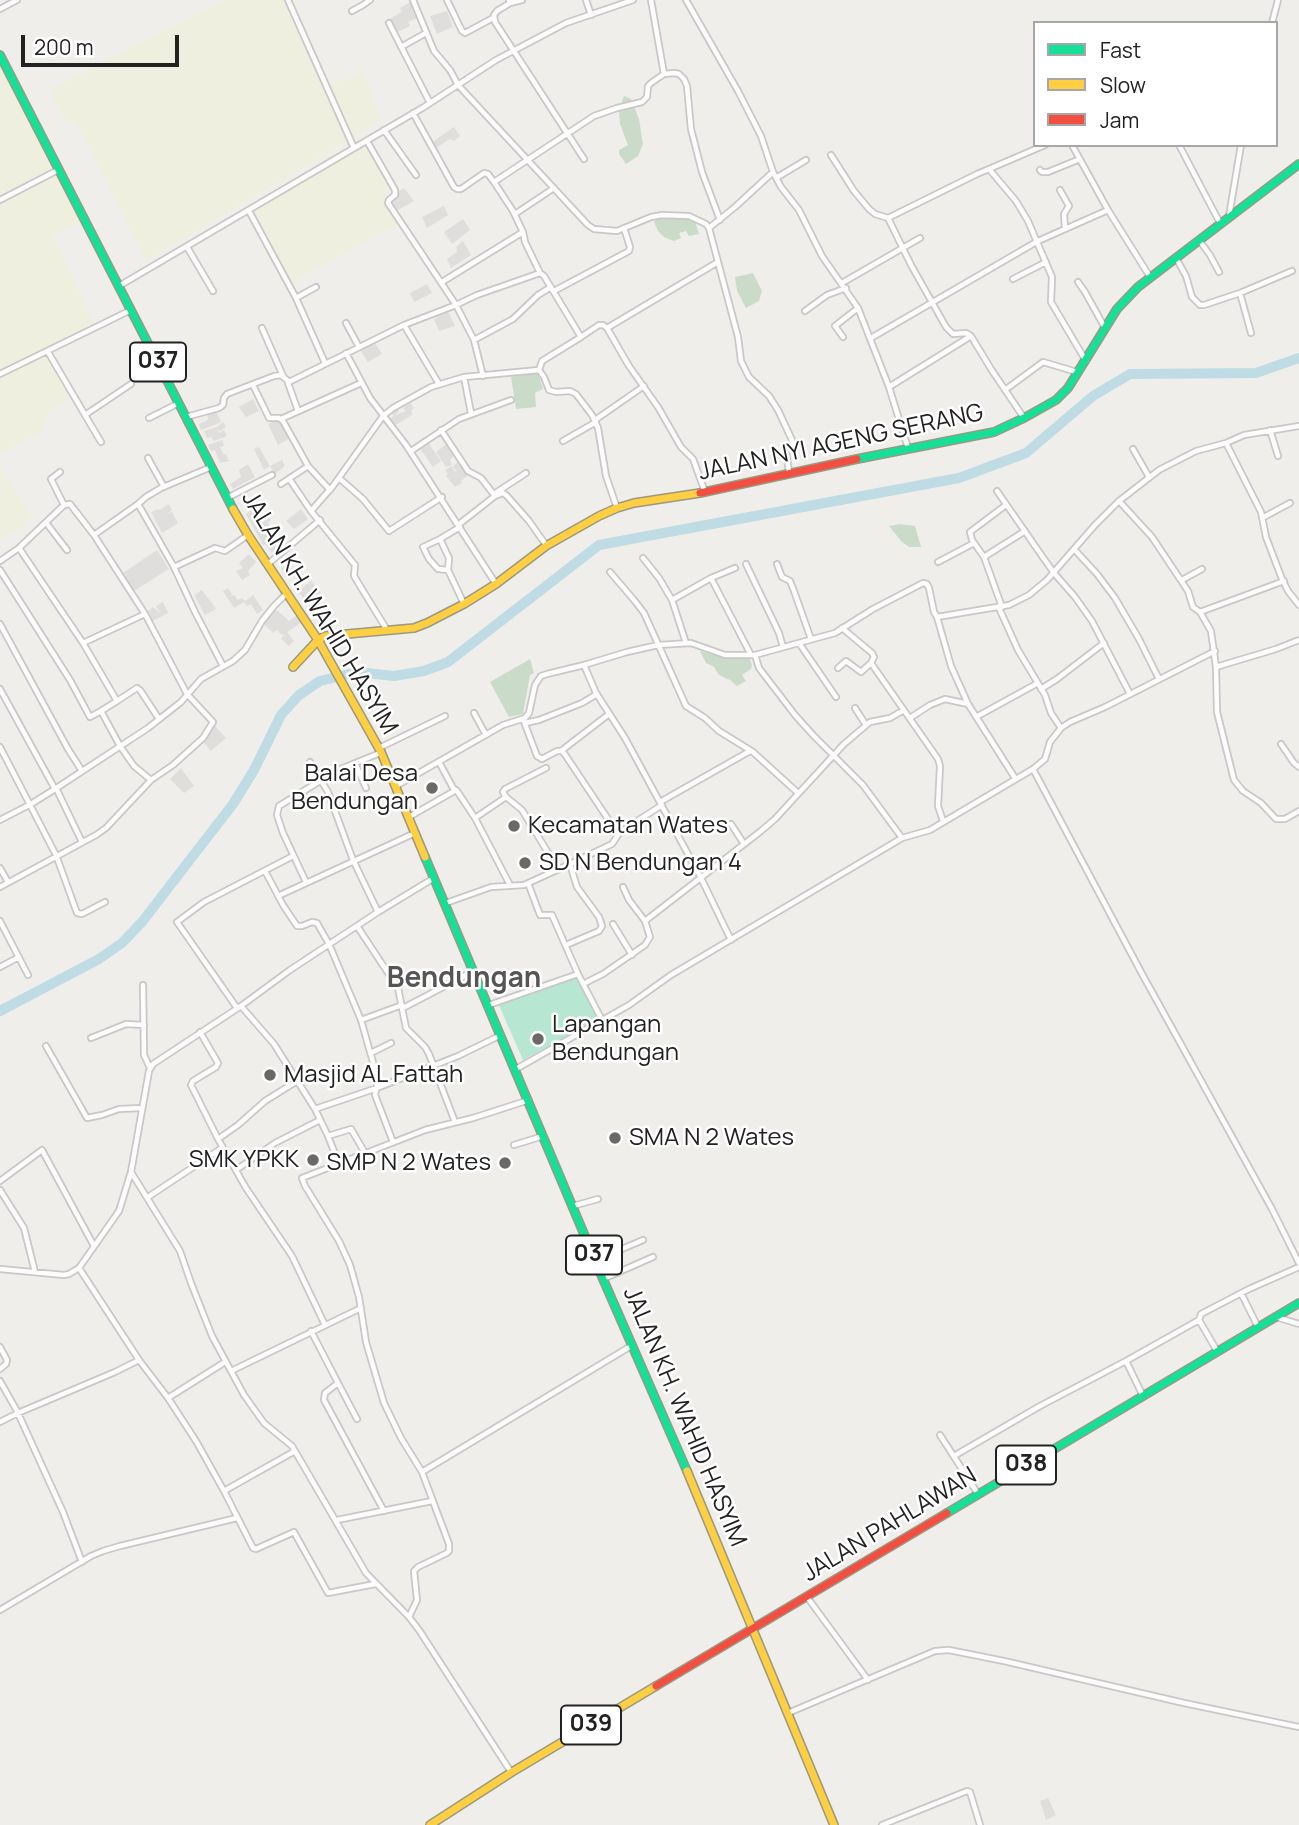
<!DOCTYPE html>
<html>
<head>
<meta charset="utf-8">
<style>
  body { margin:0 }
  #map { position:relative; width:1299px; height:1825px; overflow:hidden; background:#f0eeeb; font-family:Manrope,sans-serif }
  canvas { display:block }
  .legend { position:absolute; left:1033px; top:21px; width:245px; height:126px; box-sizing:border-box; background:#fff; border:2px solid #a7a7a7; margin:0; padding:9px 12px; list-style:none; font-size:21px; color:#222 }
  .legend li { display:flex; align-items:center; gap:14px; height:35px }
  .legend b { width:35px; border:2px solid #a7a7a7 }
  .scale { position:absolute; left:21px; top:35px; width:158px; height:32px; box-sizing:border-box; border:4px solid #222; border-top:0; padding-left:9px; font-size:21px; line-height:24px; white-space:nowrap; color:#222; -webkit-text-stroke:5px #fff; paint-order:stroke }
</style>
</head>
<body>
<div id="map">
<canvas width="1299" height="1825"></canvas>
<ul class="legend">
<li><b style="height:9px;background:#16e098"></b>Fast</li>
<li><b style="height:9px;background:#ffcf43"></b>Slow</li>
<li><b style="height:9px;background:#f24e42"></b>Jam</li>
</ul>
<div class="scale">200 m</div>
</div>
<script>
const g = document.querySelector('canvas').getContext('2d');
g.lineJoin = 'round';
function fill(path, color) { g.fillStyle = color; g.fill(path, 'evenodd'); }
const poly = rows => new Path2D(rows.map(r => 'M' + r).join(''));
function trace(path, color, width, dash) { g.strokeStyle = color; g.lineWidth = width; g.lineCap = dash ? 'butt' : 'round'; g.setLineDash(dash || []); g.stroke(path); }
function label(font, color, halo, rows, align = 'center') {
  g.font = font + ' Manrope,sans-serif'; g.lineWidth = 5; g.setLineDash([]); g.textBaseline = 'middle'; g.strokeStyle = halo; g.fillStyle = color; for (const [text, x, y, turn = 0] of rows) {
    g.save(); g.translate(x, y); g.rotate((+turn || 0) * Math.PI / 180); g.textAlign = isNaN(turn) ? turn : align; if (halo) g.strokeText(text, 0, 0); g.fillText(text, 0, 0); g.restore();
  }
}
const residential = poly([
  [414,0,422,16,408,22,410,26,397,32,390,19,401,12,400,8],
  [447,11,453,27,437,34,430,16],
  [454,127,460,136,454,141,450,139,436,148,431,143],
  [404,188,414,201,396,211,389,197],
  [444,206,448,215,427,228,422,217],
  [463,219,470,230,452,244,444,232],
  [463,241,471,255,451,268,447,259,457,252,456,247],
  [427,284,432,293,414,302,410,293],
  [448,311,455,326,439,331,434,319],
  [374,341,382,354,368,362,360,350],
  [253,399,259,411,246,417,239,407],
  [410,403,414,408,411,411,413,414,396,425,389,419,394,416,389,411,397,406,399,411,396,415,406,411,403,408],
  [215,409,221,422,201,430,199,424,208,420,207,413],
  [278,419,290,438,278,445,268,424],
  [223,422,226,427,220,431,217,428,219,433,224,430,227,436,214,441,211,437,207,438,204,431,217,427],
  [424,437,441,461,433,467,416,443],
  [222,440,224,446,220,447,224,455,226,454,229,461,220,463,215,450,211,451,208,445],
  [448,443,454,455,450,460,452,465,446,467,436,452],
  [259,447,270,466,282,460,285,466,275,474,270,466,264,470,254,449],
  [458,462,470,474,461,481,462,483,455,487,446,476,448,474,445,470,452,466,455,472,457,469,455,470,453,466],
  [248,464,255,477,233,489,230,484,241,477,239,470],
  [255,498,260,508,253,511,256,516,267,512,271,520,268,523,270,527,274,525,277,531,271,537,278,549,272,553,265,544,263,545,246,514,250,512,247,504],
  [169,504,172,510,166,515,172,512,178,523,162,533,151,512,158,509,161,511,160,510],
  [301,509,308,519,294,529,286,521],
  [157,550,169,569,134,591,123,573],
  [249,554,256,562,248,571,250,575,242,580,236,571,243,568,239,563],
  [288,562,294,570,296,569,305,576,300,582,291,573,286,577,281,569],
  [311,581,321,593,307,604,303,597,302,597,298,591],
  [228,588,232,594,230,597,234,595,238,600,242,598,245,601,253,595,263,610,257,614,251,604,247,606,244,602,234,608,223,591],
  [202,590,216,609,205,615,194,595],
  [163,602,168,613,153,621,148,611,153,607,160,613,156,606],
  [277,610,289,621,297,615,302,622,287,632,294,641,289,646,281,639,285,634,282,635,277,630,273,633,262,622],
  [214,725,226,738,211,751,199,737],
  [181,768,194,786,184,793,170,779],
  [1048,1798,1056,1815,1046,1820,1040,1801]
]);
const farmland = poly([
  [224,0,285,0,348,141,146,261,75,120,66,123,49,90],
  [0,55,85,219,53,236,97,327,49,351,71,397,49,412,41,433,0,454],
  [364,71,380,120,350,139,325,88],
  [366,134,392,188,384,195,400,223,290,283,247,207],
  [0,465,32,518,19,530,0,538]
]);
const cemetery = poly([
  [624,96,631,99,639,119,643,144,638,156,626,164,619,154,619,150,628,145,620,124,619,109],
  [668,213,694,218,699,234,689,236,686,231,679,233,681,238,674,241,664,237,658,231,654,222,659,216],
  [753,273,762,291,759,301,746,308,737,291,735,277],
  [538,372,543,389,535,393,536,407,516,409,511,377],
  [900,524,915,526,921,547,909,547,901,541,889,526],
  [700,651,722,657,749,657,752,665,751,669,742,675,746,681,737,686,730,680,719,675,714,667,706,663],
  [530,659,534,673,530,675,523,714,509,717,490,682]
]);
const pitch = poly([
  [579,975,601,1017,523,1060,498,1003]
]);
const river = poly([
  [0,1011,99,959,122,943,142,922,233,804,254,770,281,715,299,695,320,681,357,672,394,676,424,671,448,662,599,545,959,478,1026,453,1093,396,1130,374,1256,373,1299,358]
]);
const street = poly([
  [288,0,354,148],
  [413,0,434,51,450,70,458,85,588,225,594,229,617,231,651,217,662,215,689,216,706,224,709,228,738,337,741,361,749,377,769,396,778,410,792,440,792,443,786,451,789,472],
  [447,0,462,31,465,33,493,18],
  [509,0,510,3,497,11,494,15,495,22,584,159],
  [586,0,591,15],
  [651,0,664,74],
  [686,0,738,91,761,136,773,172,781,187,799,210,822,256,858,308,889,387,908,448],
  [510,3,522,0],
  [0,9,17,0],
  [352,11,363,5,370,0],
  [389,23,430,103],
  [1272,23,1278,0],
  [401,47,426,33],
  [413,113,454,187,457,189,461,189,484,173,488,174,494,182,513,211,523,232,525,242,540,273],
  [384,130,416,175],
  [367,141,395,190,395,195,389,200,388,203,456,305,474,340,483,376],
  [1072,145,1108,210,1150,277],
  [1179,145,1220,223],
  [831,155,854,191,869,209,875,214,888,218,977,174,989,169,1016,201,1028,221,1052,277,1051,302,1086,361],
  [989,169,1045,145],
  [1040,170,1042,172,1048,172,1080,159],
  [776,178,806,160],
  [494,182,594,116,617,108,642,102,647,97,648,86,651,83,664,74,674,73,679,74,684,79,687,86,691,129,702,172,720,220],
  [1060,190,1069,206,1064,214,1065,228],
  [0,200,58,170],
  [249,211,296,298,325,363],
  [515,214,554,188],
  [1229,216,1241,145],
  [888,218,911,265,946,327,953,334,966,333,971,336,991,369,1024,418],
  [709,228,735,207,773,172],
  [1199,240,1210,255,1219,272],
  [187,247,213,291],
  [1176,258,1186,276,1192,297,1200,305,1204,305,1240,293,1292,271],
  [1013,279,1046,262],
  [442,282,523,232],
  [1078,282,1085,292,1105,328],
  [842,283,920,238],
  [119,286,424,107,496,60,566,23,633,0],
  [554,291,629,251,630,247,624,228],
  [1240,293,1251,333],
  [296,298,316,287],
  [805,311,827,295,846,288],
  [346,323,359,347],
  [404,325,439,384],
  [262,328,283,376],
  [607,328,718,262],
  [843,337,835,326,858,308],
  [871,338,1038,241,1108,210],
  [474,340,513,319,538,295,551,287],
  [48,352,85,415,131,384],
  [346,353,370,398,406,445,496,584],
  [539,370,544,377,549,390,556,392,570,391,576,394,592,415,598,428,606,476,617,508],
  [0,374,131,310],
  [464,377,471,413],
  [287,380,298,411],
  [253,385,269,418,279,418,283,421,308,466,330,490],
  [889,387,971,336],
  [1005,390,1043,362,1077,372],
  [85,415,101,442],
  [186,417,219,408,223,405,224,398,227,394,274,376,281,375,288,381,291,381,404,325,456,305,477,295,540,273,544,276,581,337,599,325,603,325,607,328,629,366,658,407,681,447,693,459,705,492],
  [149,418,179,403],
  [281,419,361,383],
  [595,420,644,386],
  [441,430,468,471,481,478,495,496,503,493,507,496,529,521,546,545],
  [1270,430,1278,456],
  [563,441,596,422],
  [1226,443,1261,512,1266,537,1282,579,1288,591,1299,605],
  [1133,449,1149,477],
  [411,451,459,419,511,400],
  [148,458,164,487],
  [211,467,161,488,146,497,138,504,174,567,195,612,223,666],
  [60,472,51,479,64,505],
  [339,478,363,499,389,531,442,497],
  [290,480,311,511],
  [281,484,308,466],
  [997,491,1042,556,1054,573,1075,597,1092,621,1130,694],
  [494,494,526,473],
  [227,498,272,475],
  [1119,501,1152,537,1188,591,1193,607,1200,612,1211,631,1216,667,1276,649,1299,640],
  [1262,518,1290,503],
  [47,524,67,550],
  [458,525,495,496],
  [94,535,138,504],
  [440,539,449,558,448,570,464,604],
  [19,548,83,643,117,701,101,711,120,746,134,766,151,780],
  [1074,549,1097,574,1115,598,1139,639,1159,679],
  [984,557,1025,531],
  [643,558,659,578,672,600,686,643],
  [0,561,19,548,64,505,70,504,94,535,145,614,187,694,213,722,203,738,173,765,151,780,106,828,96,835,0,887],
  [938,562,974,543],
  [268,564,320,520],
  [746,564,779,633,783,647],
  [777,564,782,577,790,581,794,591,811,639],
  [174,567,215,548,225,551,248,535],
  [0,570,70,680,90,717,101,711],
  [448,570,438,569,429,559,423,547,440,539,460,527],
  [610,572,634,600,644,613,686,706,705,718,719,731,753,752,798,793],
  [711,578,735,568],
  [1182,580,1202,569],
  [672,600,711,578,751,655],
  [1002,607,984,557,972,540,970,532,1006,505],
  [999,608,1018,650,1045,695,1051,713,1061,728],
  [1200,612,1284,581],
  [937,617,951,666,968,704,1015,778],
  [0,624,68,749,82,771],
  [387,630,354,576,355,565,311,511,333,486,383,416,393,408,431,387,464,377,539,370,542,361,581,337],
  [83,643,145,614],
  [799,643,836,697],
  [755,655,759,668,795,715,813,735,863,785,902,838],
  [871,663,938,759,940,766,938,806,943,821],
  [584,665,596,693,625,738,701,878,731,940],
  [1216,667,1217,712,1234,780,1243,791,1261,803,1276,819,1285,819,1299,811],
  [838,668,846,661,861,672,871,663,874,657,872,653,842,628],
  [0,689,55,789],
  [1041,689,1057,679,1104,643],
  [117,701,137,688,140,690,159,719],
  [855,708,866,725],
  [474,713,486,735],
  [976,717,1038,683],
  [910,718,930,705,945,699,968,704],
  [523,719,537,756,542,759,557,751,561,751,564,753,618,834],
  [525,723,539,720,582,703,597,694],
  [1281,744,1294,763,1299,767],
  [0,747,56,855,77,913,82,914,105,902],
  [379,748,445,716],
  [561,751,609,714],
  [310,762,328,792,353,860,378,912],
  [439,762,453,788,457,791,475,818],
  [355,763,366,788],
  [1033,769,1141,972,1272,1209,1299,1263],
  [396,786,503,725,525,718,529,713,535,685,541,676,547,674,584,665,627,652,658,645,691,643,725,655,755,655,835,633,873,609,923,583,927,584,929,588,934,612,937,617,1009,605,1029,595,1047,580,1095,525,1119,501,1159,470,1196,451,1226,443,1244,435,1299,426],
  [56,788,82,842],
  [506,797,475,818,510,885],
  [506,797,522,810,558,869],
  [506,797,503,792,505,789,546,768],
  [660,802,750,751],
  [409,817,456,790],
  [0,820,31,804,55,789,148,728,181,702,201,679,233,661,245,650,262,621,274,606,287,593],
  [731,824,744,844],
  [0,868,8,882],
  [265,871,283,905,297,926,302,926,312,922,317,923,329,944,361,1020,378,1080,375,1095,393,1142],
  [306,882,283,833,277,815,279,806,338,770,380,753],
  [528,883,540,915,552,915,578,974,602,1020],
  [623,887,629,900,645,921],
  [278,896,415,833],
  [446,903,491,887,524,885,570,864,612,844,620,832,662,805],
  [0,921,28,975],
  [613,924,632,955],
  [357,926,398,988,406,1028,425,1047,429,1054,455,1122],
  [566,945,599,931,602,926,599,917,577,887,570,864],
  [0,967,19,957],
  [583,984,603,974,645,945,650,937,645,921,761,831,775,819,844,744,870,722,890,718,904,710],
  [143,985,144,1055,150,1068],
  [489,1005,578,974],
  [241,1006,274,1044,315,1109,328,1136,339,1164],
  [237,1008,177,922,204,902,293,856],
  [403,1008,474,971],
  [361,1020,402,1005],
  [200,1032,218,1063,216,1067,193,1081,191,1085,218,1139],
  [91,1038,126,1024,144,1025],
  [46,1046,87,1118,102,1115,119,1109,142,1108],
  [371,1053,391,1043],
  [516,1069,629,1005,671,975,902,838,930,830,1033,769,1045,759,1050,742,1061,728,1070,722,1105,707,1215,651],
  [297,1081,265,1101,238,1125,218,1139,246,1188,292,1256,325,1325],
  [315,1109,377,1088,458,1056,501,1035],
  [328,1136,351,1129,365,1153],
  [514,1145,543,1136],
  [236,1170,275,1143,320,1120],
  [131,1172,180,1251,191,1283,212,1336,244,1395,264,1423,292,1446,366,1573,409,1617,419,1630,511,1772],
  [0,1181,42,1150,94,1246],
  [0,1190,24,1228,35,1272],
  [148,1197,222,1148],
  [573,1206,598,1199],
  [609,1255,617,1272],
  [596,1260,643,1240],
  [79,1268,139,1360,168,1398,196,1441,224,1491,295,1451],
  [0,1269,64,1275,69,1274,79,1268,119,1211,131,1172,149,1071,153,1064,241,1006,290,970,378,912,434,878],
  [603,1279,653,1257],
  [1241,1293,1258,1327],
  [1276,1317,1299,1324],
  [311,1331,338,1383,325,1393,324,1400,384,1511],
  [0,1347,7,1360,6,1364,0,1369],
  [1217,1351,1199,1320,1201,1314,1249,1289,1299,1267],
  [231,1371,361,1308],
  [0,1381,17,1411,63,1512,82,1562],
  [338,1383,357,1419],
  [1143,1396,1126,1361,1199,1320],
  [168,1398,225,1362],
  [0,1422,18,1413,115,1372,139,1360],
  [940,1435,978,1494],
  [954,1456,1040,1406,1126,1361],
  [422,1472,631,1346],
  [224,1491,253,1548,256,1549,294,1532,328,1593,375,1584],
  [337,1520,432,1501],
  [807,1597,868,1680],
  [0,1610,91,1556,103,1551,120,1546,237,1518],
  [409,1617,417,1600,414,1571,418,1567,447,1553,449,1551,449,1544,422,1472,401,1438,384,1403,366,1342,359,1297,350,1265,339,1241,305,1186,302,1178,425,1130,473,1118,529,1100],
  [788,1713,935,1651,949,1650,1004,1661,1184,1703,1299,1727],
  [882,1825,967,1791,970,1792,980,1825]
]);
const fast = poly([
  [0,55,233,509],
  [857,459,994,432,1024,418,1056,400,1068,388,1117,309,1138,287,1299,164],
  [425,857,603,1279,687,1471],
  [947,1513,1299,1303]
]);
const slow = poly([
  [233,509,248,535,318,640,381,752,425,857],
  [293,667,318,640,325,636,414,628,427,623,464,604,496,584,546,546,599,516,617,508,634,503,700,493],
  [687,1471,834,1825],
  [430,1825,512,1772,656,1686]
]);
const jam = poly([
  [700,493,857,459],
  [656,1686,947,1513]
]);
const markers = [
  [432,788,7,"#6a6968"],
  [514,826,7,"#6a6968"],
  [525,863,7,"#6a6968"],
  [538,1039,7,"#6a6968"],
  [270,1075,7,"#6a6968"],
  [615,1138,7,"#6a6968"],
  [313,1160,7,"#6a6968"],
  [505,1163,7,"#6a6968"]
];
const shields = [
  [158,362,56],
  [594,1255,56],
  [1026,1465,60],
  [591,1725,60]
];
const shieldNames = [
  ["037",158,362],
  ["037",594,1255],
  ["038",1026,1465],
  ["039",591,1725]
];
const streetNames = [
  ["JALAN NYI AGENG SERANG",841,443,-12],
  ["JALAN KH. WAHID HASYIM",319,613,59],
  ["JALAN KH. WAHID HASYIM",684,1417,67],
  ["JALAN PAHLAWAN",890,1525,-31]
];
const poiNames = [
  ["Balai Desa",418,774,"right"],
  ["Bendungan",418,802,"right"],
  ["Kecamatan Wates",528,826],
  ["SD N Bendungan 4",539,863],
  ["Lapangan",552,1025],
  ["Bendungan",552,1053],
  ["Masjid AL Fattah",284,1075],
  ["SMA N 2 Wates",629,1138],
  ["SMK YPKK",299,1160,"right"],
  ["SMP N 2 Wates",491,1163,"right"]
];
const quarterNames = [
  ["Bendungan",464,979]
];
fill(residential, '#dfdedc');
fill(farmland, '#efefdf');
fill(cemetery, '#cadbca');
fill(pitch, '#b7e6d2');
trace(river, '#bfdbe3', 10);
trace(street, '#c9c8c7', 8);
trace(fast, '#999a82', 10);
trace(slow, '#999a82', 10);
trace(jam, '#999a82', 10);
trace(street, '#fdfcfc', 4.5);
trace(fast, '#16e098', 7);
trace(slow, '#ffcf43', 7);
trace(jam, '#f24e42', 7);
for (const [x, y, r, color] of markers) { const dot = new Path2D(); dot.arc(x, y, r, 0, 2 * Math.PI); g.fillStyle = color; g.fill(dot); trace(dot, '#fff', 2.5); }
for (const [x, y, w] of shields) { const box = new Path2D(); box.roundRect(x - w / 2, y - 19.5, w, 39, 5); g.fillStyle = '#fff'; g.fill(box); trace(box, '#222', 2); }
label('bold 23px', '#222', null, shieldNames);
label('24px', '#222', '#fff', streetNames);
label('24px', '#222', '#fff', poiNames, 'left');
label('bold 28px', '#555', '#fff', quarterNames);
</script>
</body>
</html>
